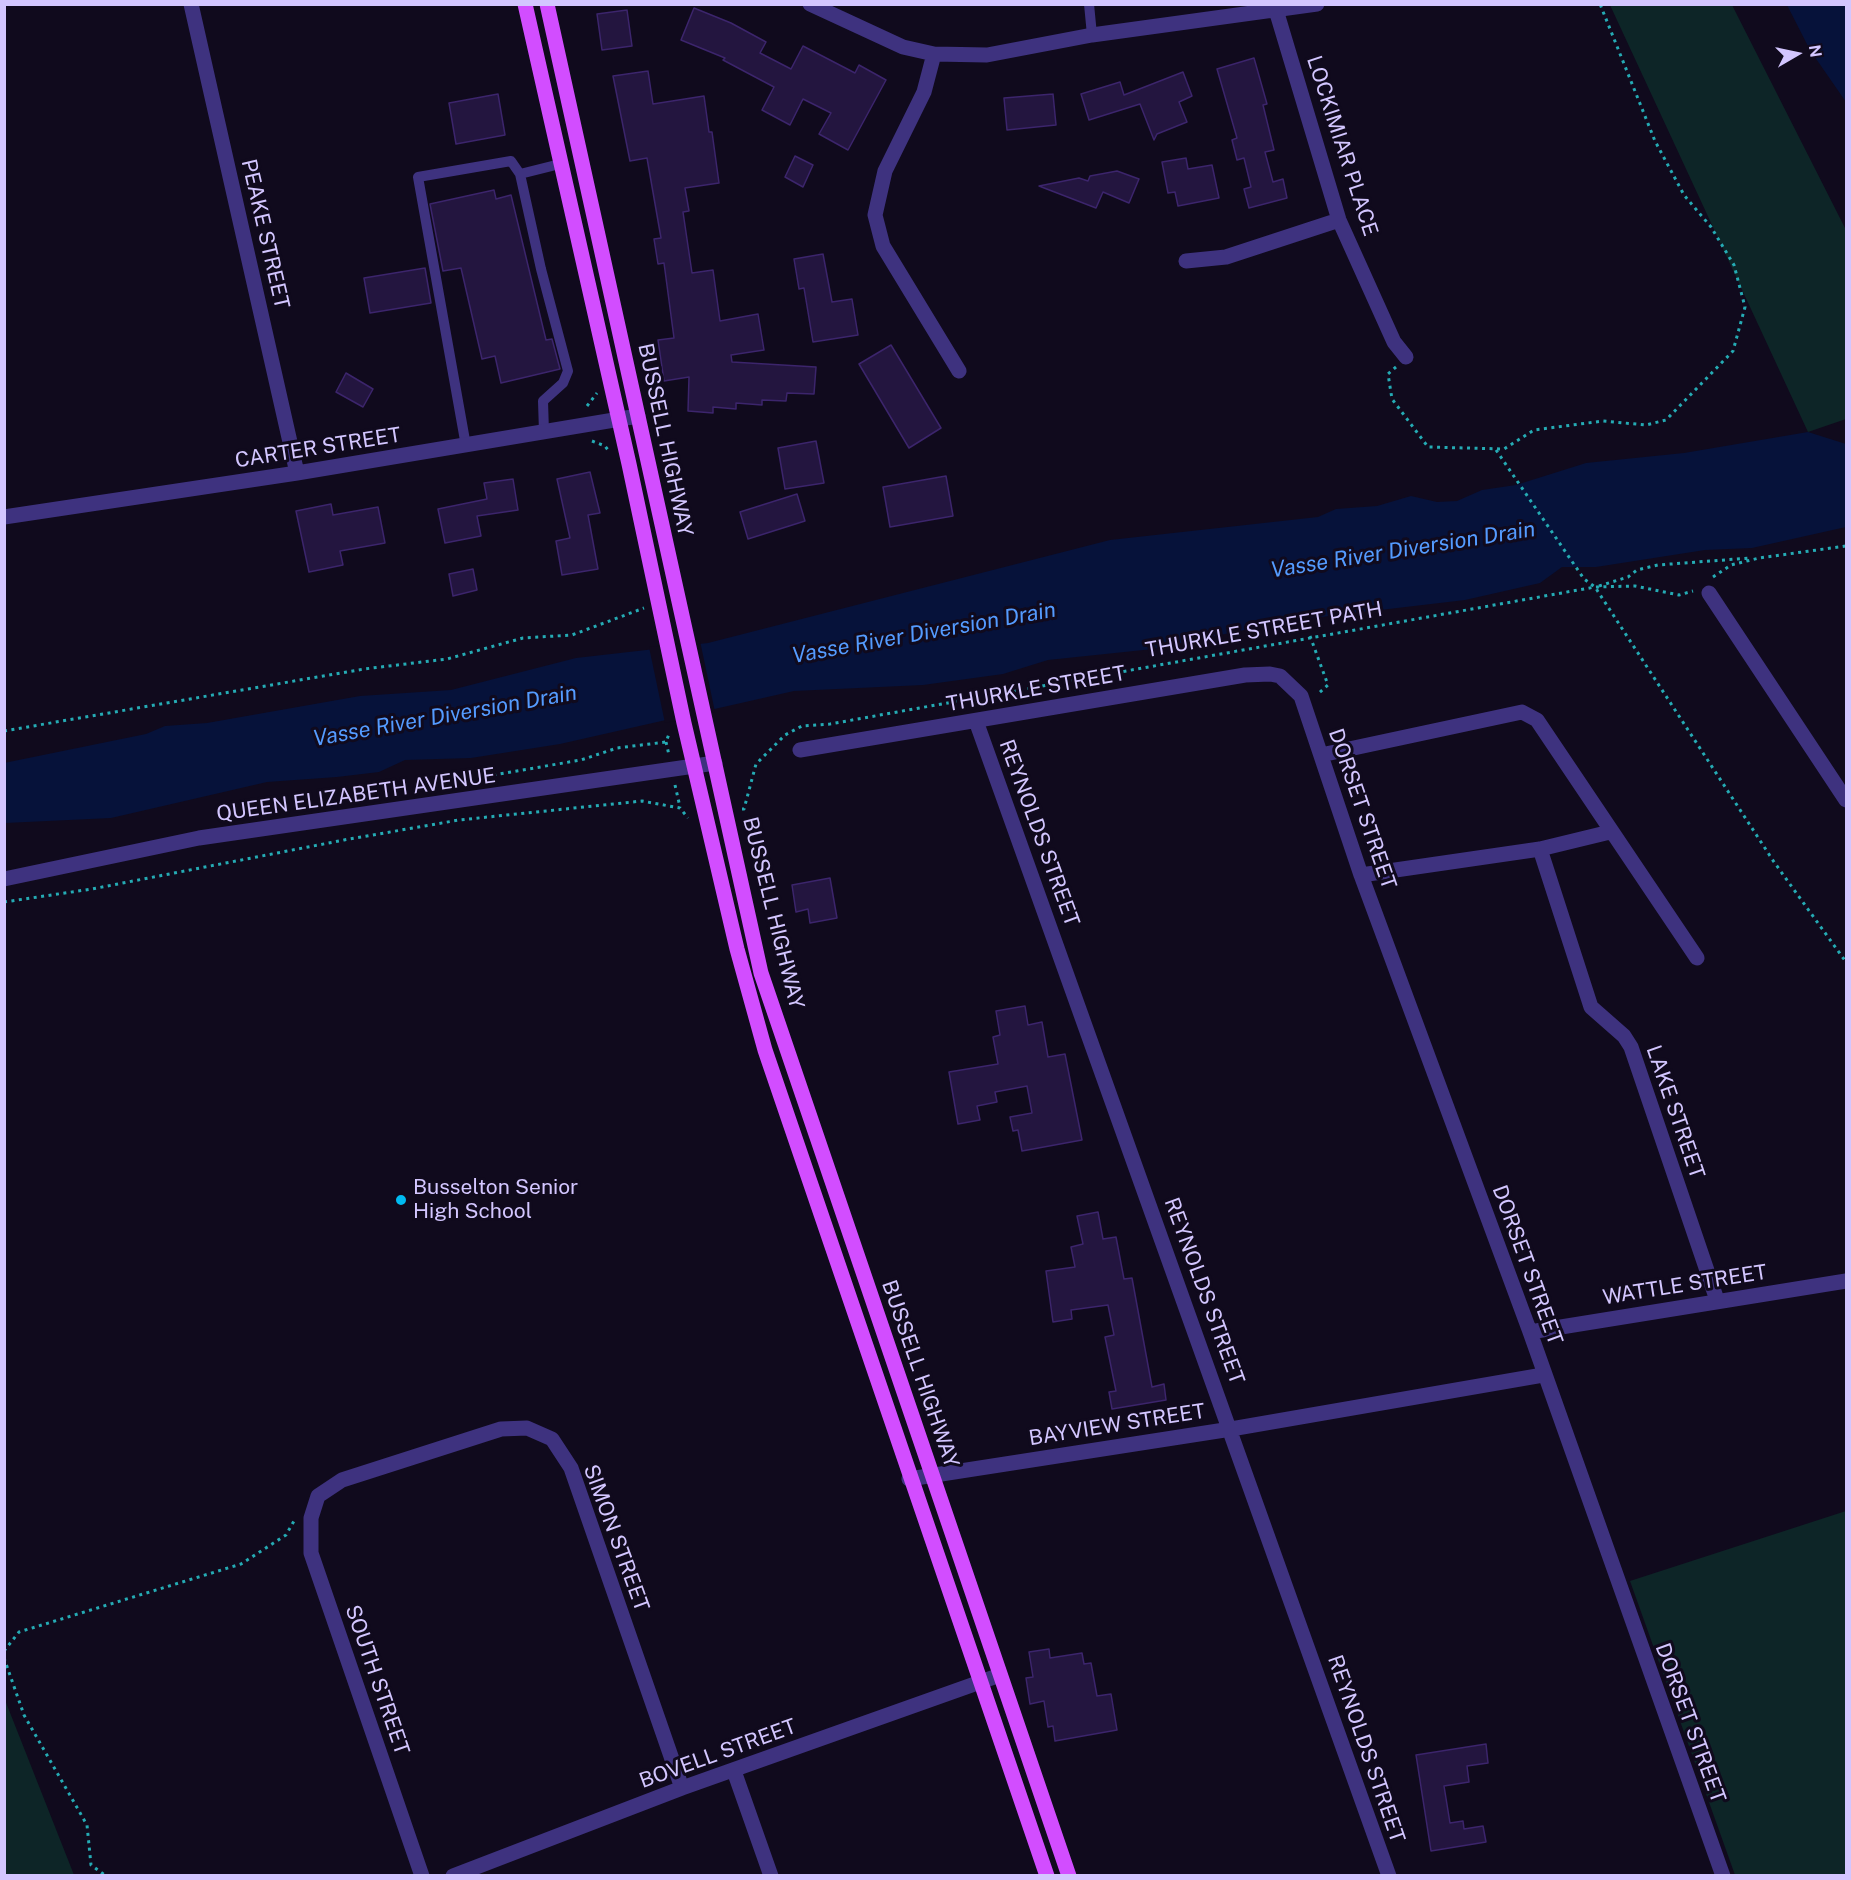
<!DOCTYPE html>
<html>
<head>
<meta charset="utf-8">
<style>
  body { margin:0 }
  #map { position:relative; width:1851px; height:1880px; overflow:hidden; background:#100a1d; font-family:"Public Sans",sans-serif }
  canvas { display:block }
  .frame { position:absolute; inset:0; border:6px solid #d3c6ff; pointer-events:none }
  .north { position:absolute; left:1767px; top:24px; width:60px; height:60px; -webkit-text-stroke:4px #100a1d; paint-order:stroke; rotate:81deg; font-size:16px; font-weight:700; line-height:24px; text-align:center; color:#d3c6ff }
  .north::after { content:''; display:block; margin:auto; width:21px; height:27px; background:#d3c6ff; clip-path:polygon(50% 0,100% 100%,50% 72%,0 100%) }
</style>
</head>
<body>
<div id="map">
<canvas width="1851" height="1880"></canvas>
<div class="frame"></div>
<div class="north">N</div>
</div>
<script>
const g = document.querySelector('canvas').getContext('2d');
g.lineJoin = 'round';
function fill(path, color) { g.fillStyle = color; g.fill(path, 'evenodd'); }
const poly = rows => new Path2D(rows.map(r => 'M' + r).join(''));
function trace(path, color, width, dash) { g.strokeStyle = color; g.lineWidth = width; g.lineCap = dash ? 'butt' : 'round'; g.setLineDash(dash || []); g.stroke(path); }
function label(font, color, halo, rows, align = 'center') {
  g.font = font + ' "Public Sans",sans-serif'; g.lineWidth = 6; g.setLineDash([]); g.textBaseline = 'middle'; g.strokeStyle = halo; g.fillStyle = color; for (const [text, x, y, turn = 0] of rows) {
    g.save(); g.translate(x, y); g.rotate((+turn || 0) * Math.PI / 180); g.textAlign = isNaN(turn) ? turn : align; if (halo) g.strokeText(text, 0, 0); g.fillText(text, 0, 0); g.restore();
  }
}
const green = poly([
  [1610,5,1732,5,1846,230,1846,419,1808,432],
  [1846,1511,1846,1875,1735,1875,1630,1581],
  [4,1700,5,1700,74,1875,5,1875]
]);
const water = poly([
  [1787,5,1846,5,1846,102,1810,50],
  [1808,432,1846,444,1846,527,1752,548,1705,550,1596,567,1562,567,1540,583,1465,600,1287,621,1153,649,1048,660,1003,674,923,685,794,691,560,744,471,758,405,760,379,772,337,777,267,782,111,818,5,823,4,763,146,734,165,726,207,723,360,696,451,690,576,658,708,643,1110,540,1318,517,1336,509,1377,506,1411,496,1437,502,1457,501,1482,490,1516,485,1586,463,1684,453]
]);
const pier = poly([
  [700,641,715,712,665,723,649,647]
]);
const building = poly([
  [694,8,731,23,766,42,760,53,791,69,803,46,855,73,859,65,886,80,848,150,819,134,831,113,803,99,790,125,762,110,774,87,723,60,725,58,681,40,694,8],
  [627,10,632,46,602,50,597,14,627,10],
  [1254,58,1267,104,1263,105,1274,150,1265,152,1273,182,1283,179,1287,198,1249,208,1244,189,1251,187,1244,158,1237,160,1232,140,1237,138,1217,69,1254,58],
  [648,71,653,104,704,96,709,132,712,132,719,183,685,188,689,211,683,212,692,273,713,270,720,321,758,314,764,350,731,355,732,362,816,367,814,394,787,393,786,401,762,400,762,405,736,403,736,409,713,407,713,413,688,411,689,377,664,381,658,340,674,338,664,263,658,264,654,239,661,238,647,158,630,161,613,76,648,71],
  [1183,72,1192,96,1179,102,1187,122,1157,134,1154,140,1140,104,1089,120,1081,94,1120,82,1124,95,1183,72],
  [498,94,505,135,456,144,449,103,498,94],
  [1053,94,1056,125,1007,130,1004,98,1053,94],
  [795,156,813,165,803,187,785,177,795,156],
  [1186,158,1188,169,1212,165,1219,198,1178,206,1175,192,1168,193,1162,162,1186,158],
  [1117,171,1139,179,1129,203,1103,192,1096,208,1039,186,1079,178,1088,181,1090,176,1117,171],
  [494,190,496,199,511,195,546,340,552,339,560,369,501,383,495,356,482,359,461,268,443,271,430,204,494,190],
  [823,254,832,302,852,299,858,335,813,342,804,288,799,289,794,259,823,254],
  [425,268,431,303,370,313,364,278,425,268],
  [891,345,941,428,909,448,859,364,891,345],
  [346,373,373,389,363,407,336,392,346,373],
  [816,441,824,483,785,489,778,448,816,441],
  [590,472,600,513,588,515,598,569,562,575,556,541,570,538,557,479,590,472],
  [946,476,953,516,890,527,883,487,946,476],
  [513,479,518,510,477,516,481,536,445,543,438,509,487,499,484,483,513,479],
  [797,494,805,521,748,539,740,512,797,494],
  [331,504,333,515,378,507,385,543,340,551,343,565,309,572,296,511,331,504],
  [473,569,477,590,453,596,449,574,473,569],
  [830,878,837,918,810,923,808,909,796,912,792,885,830,878],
  [1025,1006,1028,1025,1042,1022,1048,1057,1065,1054,1082,1140,1022,1151,1018,1130,1013,1131,1010,1117,1032,1113,1027,1086,995,1092,997,1102,977,1106,980,1120,958,1124,949,1072,998,1064,993,1037,1000,1035,996,1011,1025,1006],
  [1098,1212,1103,1239,1116,1237,1124,1279,1132,1278,1152,1387,1164,1384,1166,1400,1112,1409,1109,1392,1116,1391,1105,1337,1114,1335,1108,1305,1071,1310,1072,1319,1053,1322,1046,1271,1075,1267,1071,1247,1083,1244,1077,1216,1098,1212],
  [1049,1649,1050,1658,1082,1653,1084,1664,1091,1663,1097,1696,1111,1694,1117,1730,1055,1741,1053,1726,1048,1727,1044,1701,1030,1704,1026,1678,1033,1677,1029,1652,1049,1649],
  [1486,1744,1488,1763,1467,1766,1469,1782,1444,1786,1450,1823,1463,1821,1464,1829,1483,1826,1486,1842,1431,1851,1416,1755,1486,1744]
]);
const path = poly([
  [1396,367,1388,374,1392,399,1428,447,1504,449,1534,430,1603,421,1646,425,1666,420,1733,351,1745,307,1734,265,1711,227,1684,195,1655,141,1600,4],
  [587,406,597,393],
  [592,441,605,446,608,450],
  [1496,450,1584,579,1595,587,1774,862,1846,962],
  [1713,577,1731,565,1759,558,1846,546],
  [1599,586,1628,577,1637,570,1658,565,1750,558],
  [1310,636,1328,685,1318,694],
  [4,731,364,669,447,659,523,638,572,635,644,608],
  [666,742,669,755],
  [453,785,452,782,581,760,617,748,666,742,669,734],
  [675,785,680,807],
  [742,809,744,809,756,764,785,735,802,726,830,724,1595,587,1635,586,1679,595,1693,591],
  [4,902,92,889,344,840,459,820,642,801,680,808,688,818],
  [4,1651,19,1632,241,1564,286,1535,294,1521],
  [4,1658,24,1715,87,1825,91,1865,106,1876]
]);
const service = poly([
  [1089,4,1092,35],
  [544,432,543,401,563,383,568,371,541,269,520,174,560,164],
  [466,446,418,177,511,161,520,174]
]);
const minor = poly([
  [191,4,297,473],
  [810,4,903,47,934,54,987,55,1092,35,1317,4],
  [1276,10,1339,220,1394,342,1406,357],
  [934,54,924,92,885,171,875,215,883,246,959,371],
  [1186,261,1226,257,1339,220],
  [4,517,297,473,638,416],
  [1709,593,1846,800],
  [976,721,1389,1876],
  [800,750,1245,675,1270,674,1280,676,1301,696,1361,875,1530,1332,1723,1876],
  [1321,755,1522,712,1537,720,1697,958],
  [1540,849,1591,1007,1624,1036,1631,1047,1717,1300],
  [1361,875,1540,849,1610,832],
  [1530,1332,1846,1281],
  [909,1479,1231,1429,1543,1375],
  [734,1771,771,1876],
  [422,1876,311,1553,311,1518,318,1496,342,1480,501,1429,527,1428,552,1439,571,1468,682,1788],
  [453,1876,682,1788,1000,1675]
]);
const tertiary = poly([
  [4,879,199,838,715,763]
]);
const primary = poly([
  [525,4,629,464,684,723,737,949,765,1050,1047,1876],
  [547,4,761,973,1069,1876]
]);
const markers = [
  [401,1200,6,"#00bbf1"]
];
const streetNames = [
  ["LOCKIMIAR PLACE",1342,146,72],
  ["PEAKE STREET",265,234,77],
  ["BUSSELL HIGHWAY",665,440,78],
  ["CARTER STREET",318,448,-9],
  ["THURKLE STREET PATH",1264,630,-10],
  ["THURKLE STREET",1036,689,-10],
  ["QUEEN ELIZABETH AVENUE",356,795,-8],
  ["DORSET STREET",1362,809,71],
  ["REYNOLDS STREET",1039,833,70],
  ["BUSSELL HIGHWAY",773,913,76],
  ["LAKE STREET",1675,1112,71],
  ["DORSET STREET",1527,1265,70],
  ["WATTLE STREET",1685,1285,-9],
  ["REYNOLDS STREET",1204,1291,70],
  ["BUSSELL HIGHWAY",920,1374,71],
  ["BAYVIEW STREET",1117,1425,-9],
  ["SIMON STREET",616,1538,70],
  ["SOUTH STREET",377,1680,71],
  ["DORSET STREET",1690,1723,70],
  ["REYNOLDS STREET",1366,1749,71],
  ["BOVELL STREET",718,1754,-20]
];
const poiNames = [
  ["Busselton Senior",413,1188],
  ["High School",413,1212]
];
const waterNames = [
  ["Vasse River Diversion Drain",1403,550,-9],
  ["Vasse River Diversion Drain",924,633,-10],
  ["Vasse River Diversion Drain",445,716,-10]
];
fill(green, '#0d2527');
fill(water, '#06123a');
fill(pier, '#100a1d');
fill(building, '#23153f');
trace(building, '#3c256c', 1.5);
trace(path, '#25abb4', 3, [3, 4.5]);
trace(service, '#3e327f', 10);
trace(minor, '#3e327f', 15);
trace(tertiary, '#3e327f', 15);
trace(primary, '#d24dff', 15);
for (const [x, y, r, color] of markers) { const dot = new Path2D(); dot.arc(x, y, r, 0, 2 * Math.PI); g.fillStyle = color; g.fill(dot); trace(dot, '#100a1d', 2); }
label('21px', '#d3c6ff', '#100a1d', streetNames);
label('21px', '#d3c6ff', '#100a1d', poiNames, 'left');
label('italic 22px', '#549bff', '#100a1d', waterNames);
</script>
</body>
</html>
